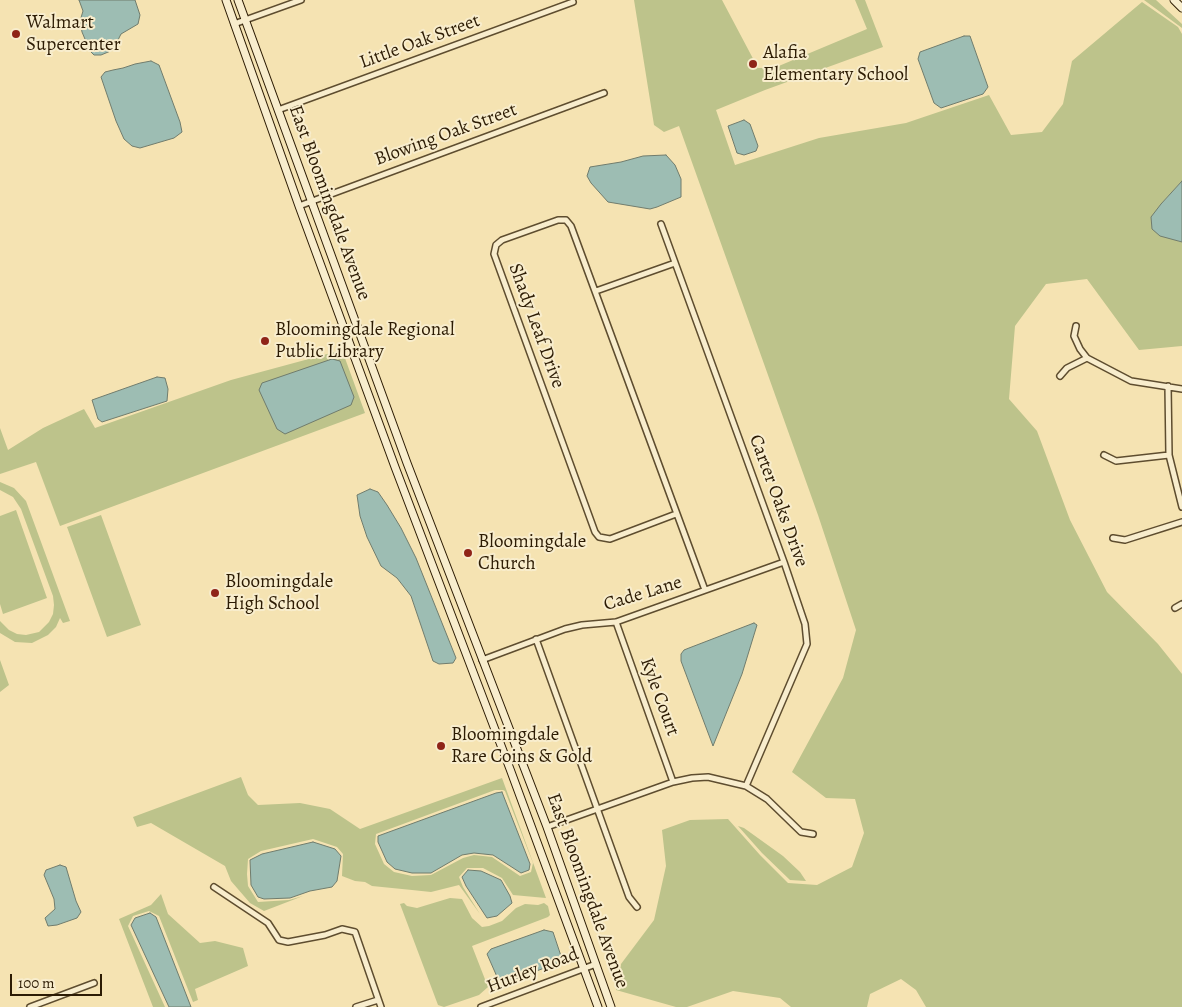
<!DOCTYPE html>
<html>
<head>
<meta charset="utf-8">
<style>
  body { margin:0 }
  #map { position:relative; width:1182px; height:1007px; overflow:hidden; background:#f5e3b2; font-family:Alegreya,serif }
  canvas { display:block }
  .scale { position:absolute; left:10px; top:974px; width:92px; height:22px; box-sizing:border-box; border:2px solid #2c1b03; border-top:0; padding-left:6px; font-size:15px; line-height:18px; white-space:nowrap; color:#2c1b03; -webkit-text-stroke:4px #f8edcd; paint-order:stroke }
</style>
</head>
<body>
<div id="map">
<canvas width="1182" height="1007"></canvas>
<div class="scale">100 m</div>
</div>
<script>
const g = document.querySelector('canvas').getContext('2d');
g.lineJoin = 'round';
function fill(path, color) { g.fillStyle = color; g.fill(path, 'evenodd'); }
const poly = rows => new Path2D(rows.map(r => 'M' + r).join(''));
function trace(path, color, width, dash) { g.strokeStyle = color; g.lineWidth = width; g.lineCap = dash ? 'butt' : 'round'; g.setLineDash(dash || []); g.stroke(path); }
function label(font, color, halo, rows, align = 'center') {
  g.font = font + ' Alegreya,serif'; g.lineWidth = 4; g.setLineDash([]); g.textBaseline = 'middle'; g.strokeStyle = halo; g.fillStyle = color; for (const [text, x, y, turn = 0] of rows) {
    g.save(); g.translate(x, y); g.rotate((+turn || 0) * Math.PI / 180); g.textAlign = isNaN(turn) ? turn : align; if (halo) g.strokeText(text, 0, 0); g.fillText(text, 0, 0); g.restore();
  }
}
const green = poly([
  [634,0,722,0,758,68,774,68,867,29,855,0,865,0,883,47,765,90,716,110,735,165,819,138,906,123,989,95,1011,135,1042,132,1063,104,1072,61,1142,2,1178,27,1182,34,1182,181,1161,204,1178,241,1182,242,1182,346,1139,350,1087,279,1046,284,1015,326,1009,399,1037,431,1070,520,1107,592,1158,644,1182,674,1182,1007,926,1007,916,990,901,979,870,994,867,1007,791,1007,780,998,733,991,687,1007,676,1007,616,990,621,964,654,920,666,866,662,830,690,820,728,819,760,855,788,883,817,885,852,867,864,833,855,799,826,798,792,772,843,678,856,630,818,515,679,126,664,132,654,125],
  [1144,0,1156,0,1182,24,1182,28],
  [342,350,365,413,60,526,36,462,0,474,0,428,8,450,43,428,84,409,95,428,231,380],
  [0,482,14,488,26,501,70,621,63,623,60,618,56,627,48,635,32,643,15,642,0,633,0,621,9,630,17,634,26,635,39,632,49,622,53,614,54,605,53,596,21,509,13,497,0,490],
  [16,510,47,598,3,614,0,604,0,516],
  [101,515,141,625,107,637,67,527],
  [0,660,9,685,0,692],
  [241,777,248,795,258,805,300,803,330,809,360,829,502,778,546,898,513,895,502,878,483,868,467,868,459,877,463,887,480,914,459,885,431,892,412,890,372,886,365,882,355,881,342,876,343,854,337,847,313,839,261,851,248,859,247,874,248,886,258,902,289,900,303,896,264,911,250,903,231,881,225,866,151,823,137,827,133,817],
  [495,790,503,790,505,791,533,863,531,872,520,876,492,857,474,855,463,858,431,875,412,876,394,872,384,864,375,844,376,834],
  [738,826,744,828,783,856,800,872,806,881,790,880,762,853],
  [161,894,168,914,200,943,215,941,243,948,248,966,195,989,198,1000,193,1002,159,916,149,911,133,916,128,926,165,1007,153,1007,119,919,151,905],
  [450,898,462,899,472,918,482,927,489,926,502,921,516,908,525,904,538,905,544,903,548,906,550,915,548,917,472,946,488,987,479,995,444,1007,438,1005,400,904,404,903,407,906,417,908]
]);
const water = poly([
  [79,0,135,0,140,15,138,24,121,34,113,50,101,55,94,55,90,51,82,32,80,21,83,11,79,0],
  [964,36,970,36,988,87,983,94,941,108,934,103,918,59,920,52,964,36],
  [151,61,159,65,180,122,182,132,174,138,140,148,132,146,124,139,116,121,101,77,105,72,113,70,123,68,135,64,151,61],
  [744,120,750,124,758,146,756,151,744,155,737,153,728,126,744,120],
  [666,155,675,165,681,179,681,197,657,207,650,209,608,202,591,183,587,176,590,167,621,162,643,156,666,155],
  [1182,181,1182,242,1160,236,1152,229,1151,217,1161,204,1182,181],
  [332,359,340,361,354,397,351,405,285,434,277,429,259,390,262,383,332,359],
  [157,377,165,378,168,389,167,401,102,422,98,419,92,400,157,377],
  [370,489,378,492,387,505,401,528,416,558,456,658,453,663,439,664,433,661,411,596,397,578,381,566,367,537,360,516,357,495,370,489],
  [754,623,757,625,742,674,713,746,681,661,681,654,684,650,689,648,754,623],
  [502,792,530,864,529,870,521,873,493,855,474,853,462,855,431,873,412,873,395,869,387,862,378,842,378,836,496,793,502,792],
  [313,842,335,849,341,856,337,881,332,887,310,891,290,898,264,899,258,897,251,885,250,860,262,854,313,842],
  [60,865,66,867,76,901,81,912,77,918,57,925,48,926,45,918,55,909,54,899,44,875,46,870,60,865],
  [468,870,481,871,501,880,510,896,512,903,497,916,487,918,466,886,462,877,468,870],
  [150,913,156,917,191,1007,169,1007,131,925,135,918,150,913],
  [544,930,553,932,561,956,558,963,504,983,498,979,487,954,491,949,544,930]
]);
const street = poly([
  [234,24,301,0],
  [278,110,573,2],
  [299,206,604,93],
  [661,224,784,562,805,624,807,644,746,786],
  [596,291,675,263],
  [1076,326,1074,336,1080,349,1087,358,1131,381,1182,389],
  [1060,376,1067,368,1087,358],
  [1168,386,1169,455,1182,507],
  [1104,455,1116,461,1169,455],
  [676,514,610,539,599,537,595,532,494,254,496,245,502,240,558,220,566,220,571,226,705,590],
  [1113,538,1125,540,1182,522],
  [1175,608,1182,604],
  [616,622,673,782],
  [536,639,629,897,637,907],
  [482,660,565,629,582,625,616,622,784,562],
  [547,827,673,782,692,778,708,777,746,786,767,799,801,832,813,834],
  [214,887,268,923,279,940,288,942,325,935,342,929,355,932,381,1007],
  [30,1007,94,983],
  [356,1007,378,1000],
  [481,1007,596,964]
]);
const secondary = poly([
  [226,0,299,206,395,467,510,769,598,1007],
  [238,0,407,463,547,827,611,1007],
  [1174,0,1182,8]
]);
const markers = [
  [16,34,5,"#8f2418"],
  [753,64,5,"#8f2418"],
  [265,341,5,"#8f2418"],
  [468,553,5,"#8f2418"],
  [215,593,5,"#8f2418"],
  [441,746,5,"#8f2418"]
];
const poiNames = [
  ["Walmart",26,23],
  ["Supercenter",26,45],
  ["Alafia",763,53],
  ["Elementary School",763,75],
  ["Bloomingdale Regional",275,330],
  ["Public Library",275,352],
  ["Bloomingdale",478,542],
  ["Church",478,564],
  ["Bloomingdale",225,582],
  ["High School",225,604],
  ["Bloomingdale",451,735],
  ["Rare Coins & Gold",451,757]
];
const streetNames = [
  ["Little Oak Street",420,42,-20],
  ["Blowing Oak Street",446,135,-20],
  ["East Bloomingdale Avenue",329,203,70],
  ["Shady Leaf Drive",536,326,70],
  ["Carter Oaks Drive",778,501,70],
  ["Cade Lane",643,594,-17],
  ["Kyle Court",659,697,70],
  ["East Bloomingdale Avenue",587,891,70],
  ["Hurley Road",533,971,-21]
];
fill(green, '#bdc38b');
fill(water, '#9dbdb3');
trace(water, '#707c6d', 1);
trace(street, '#5e4d2f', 8);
trace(secondary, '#2c1b03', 9);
trace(street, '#f8edcd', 5);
trace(secondary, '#f8edcd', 7);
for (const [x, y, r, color] of markers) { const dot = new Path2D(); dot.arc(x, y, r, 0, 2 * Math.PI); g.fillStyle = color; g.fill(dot); trace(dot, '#f8edcd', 2); }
label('19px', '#2c1b03', '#f8edcd', poiNames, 'left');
label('19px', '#2c1b03', '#f8edcd', streetNames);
</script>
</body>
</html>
